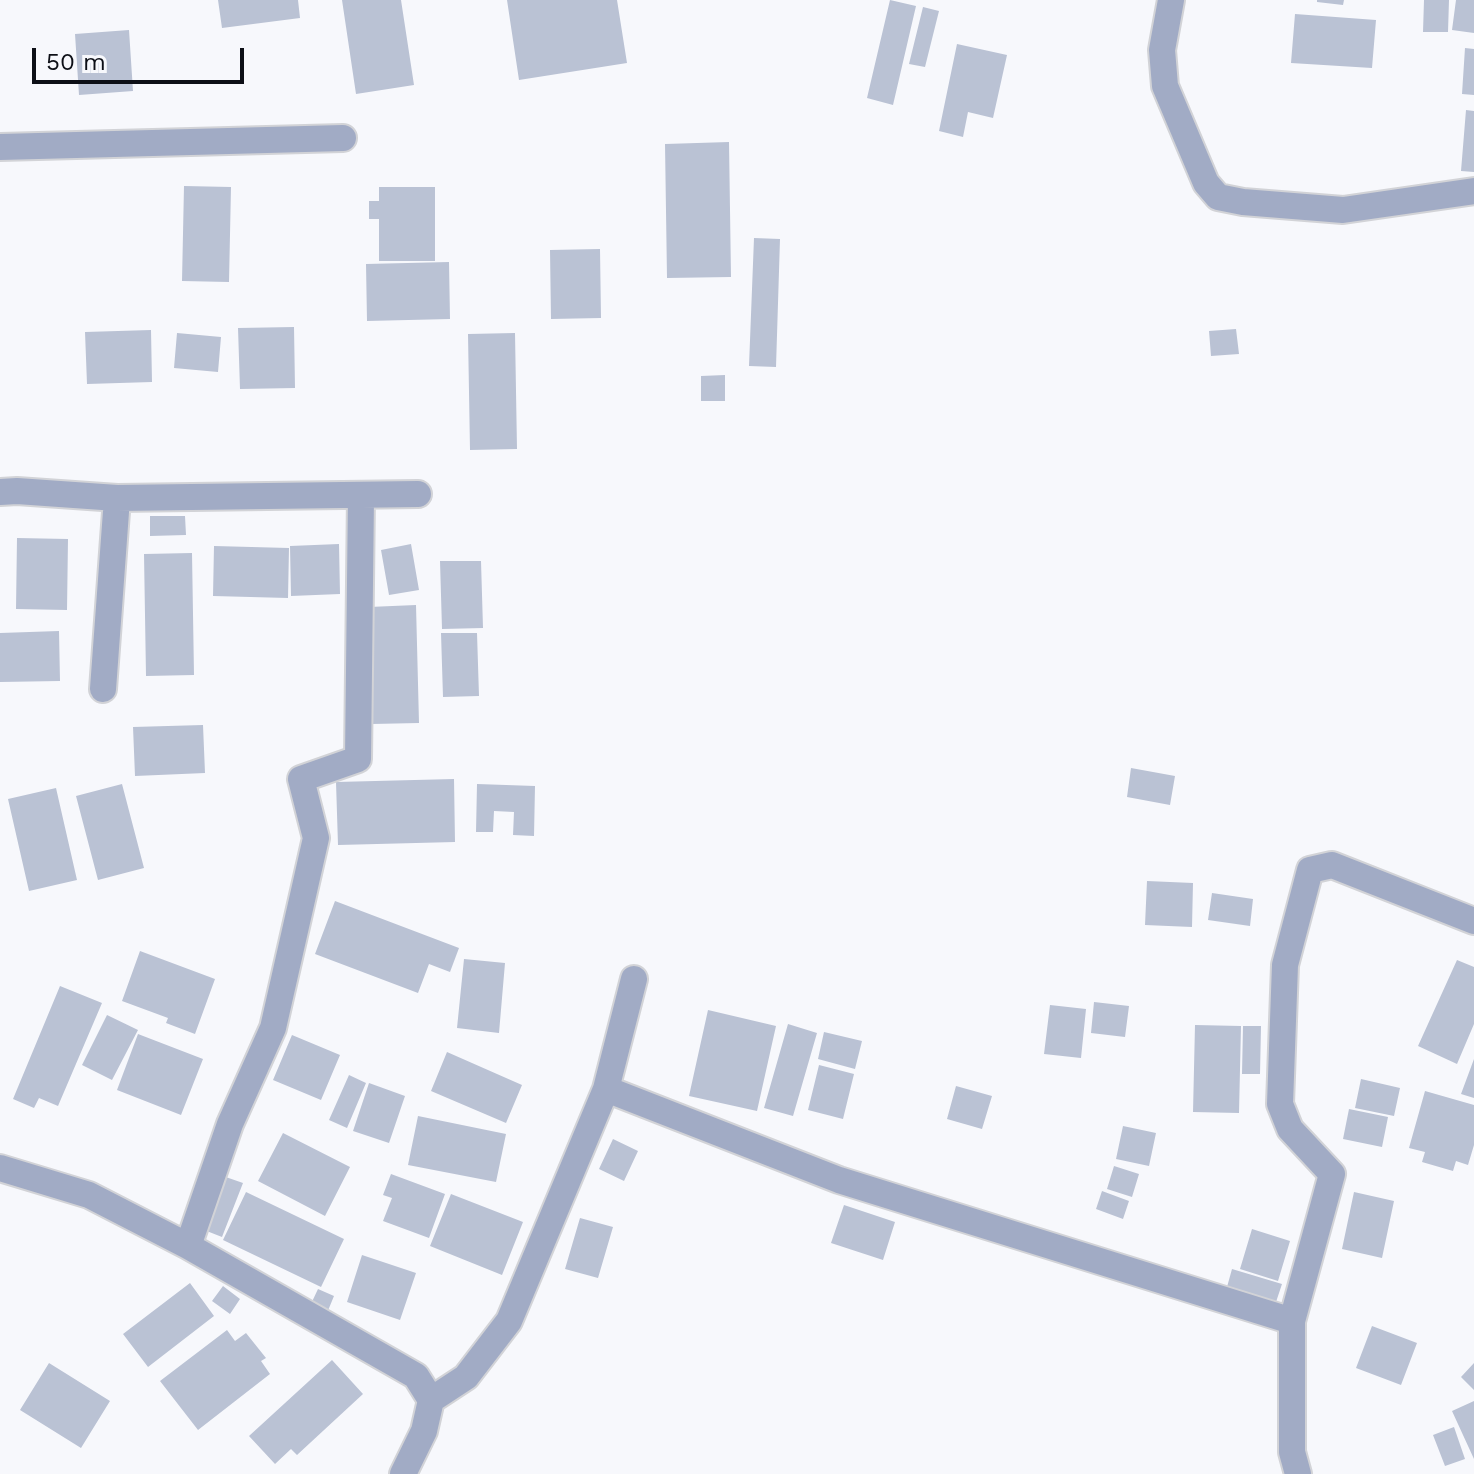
<!DOCTYPE html>
<html>
<head>
<meta charset="utf-8">
<style>
  body { margin:0 }
  #map { position:relative; width:1474px; height:1474px; overflow:hidden; background:#f7f8fc; font-family:"Work Sans",sans-serif }
  canvas { display:block }
  .scale { position:absolute; left:32px; top:48px; width:212px; height:36px; box-sizing:border-box; border:4px solid #0d0f16; border-top:0; padding-left:10px; font-size:24px; line-height:28px; white-space:nowrap; color:#0d0f16; -webkit-text-stroke:6px #f7f8fc; paint-order:stroke }
</style>
</head>
<body>
<div id="map">
<canvas width="1474" height="1474"></canvas>
<div class="scale">50 m</div>
</div>
<script>
const g = document.querySelector('canvas').getContext('2d');
g.lineJoin = 'round';
function fill(path, color) { g.fillStyle = color; g.fill(path, 'evenodd'); }
const poly = rows => new Path2D(rows.map(r => 'M' + r).join(''));
function trace(path, color, width, dash) { g.strokeStyle = color; g.lineWidth = width; g.lineCap = dash ? 'butt' : 'round'; g.setLineDash(dash || []); g.stroke(path); }
const building = poly([
  [218,0,298,0,300,18,222,28],
  [342,0,401,0,414,85,356,94],
  [507,0,617,0,627,63,519,80],
  [890,0,916,6,893,105,867,98],
  [1317,0,1344,0,1343,5,1317,2],
  [1424,0,1449,0,1448,32,1423,32],
  [1456,0,1474,0,1474,33,1452,30],
  [923,7,939,11,925,67,909,64],
  [1295,14,1376,20,1372,68,1291,63],
  [129,30,133,91,79,95,75,34],
  [957,44,1007,55,993,118,968,112,963,137,939,131],
  [1465,48,1474,49,1474,95,1462,94],
  [1466,110,1474,111,1474,172,1461,171],
  [729,142,731,277,667,278,665,144],
  [184,186,231,187,229,282,182,281],
  [379,187,435,187,435,261,379,261,379,219,369,219,369,201,379,201],
  [754,238,780,239,776,367,749,366],
  [600,249,601,318,551,319,550,250],
  [449,262,450,319,367,321,366,264],
  [294,327,295,388,240,389,238,328],
  [1236,329,1239,354,1211,356,1209,331],
  [151,330,152,382,87,384,85,332],
  [177,333,221,337,218,372,174,368],
  [515,333,517,449,470,450,468,334],
  [725,375,725,401,701,401,701,376],
  [150,516,185,516,186,535,150,536],
  [17,538,68,539,67,610,16,609],
  [339,544,340,594,291,596,290,546],
  [411,544,419,590,389,595,381,550],
  [214,546,289,548,288,598,213,596],
  [192,553,194,675,146,676,144,554],
  [440,561,481,561,483,628,442,629],
  [416,605,419,723,372,724,369,607],
  [59,631,60,681,0,682,0,633],
  [441,633,477,633,479,696,443,697],
  [203,725,205,773,135,776,133,727],
  [1131,768,1175,776,1170,805,1127,797],
  [454,779,455,842,338,845,336,782],
  [122,784,144,868,98,880,76,796],
  [477,784,535,786,534,836,513,835,514,812,494,811,493,832,476,832],
  [56,788,77,880,29,891,8,799],
  [1147,881,1193,883,1192,927,1145,925],
  [1212,893,1253,899,1250,926,1208,920],
  [335,901,459,948,450,972,429,964,418,993,315,954],
  [140,951,215,979,195,1034,166,1023,168,1018,122,1001],
  [464,959,505,963,499,1033,457,1028],
  [1457,960,1474,967,1474,1024,1457,1064,1418,1046],
  [60,986,102,1003,58,1106,39,1098,34,1108,13,1099],
  [1094,1002,1129,1006,1125,1037,1091,1033],
  [1050,1005,1086,1009,1081,1058,1044,1054],
  [708,1010,776,1026,757,1111,689,1096],
  [107,1015,138,1030,112,1080,82,1065],
  [788,1024,817,1033,793,1116,764,1108],
  [1195,1025,1241,1026,1239,1113,1193,1112],
  [1243,1026,1261,1026,1260,1074,1242,1074],
  [824,1032,862,1041,855,1069,818,1059],
  [138,1034,203,1059,181,1115,117,1090],
  [292,1035,340,1055,321,1100,273,1080],
  [447,1052,522,1085,506,1123,431,1091],
  [1474,1059,1474,1098,1461,1094],
  [819,1065,854,1074,843,1119,808,1110],
  [349,1075,366,1083,347,1128,329,1120],
  [1361,1079,1400,1088,1394,1116,1355,1108],
  [369,1083,405,1096,389,1143,353,1131],
  [956,1086,992,1096,982,1129,947,1119],
  [1425,1091,1474,1105,1474,1145,1468,1165,1456,1161,1453,1171,1422,1162,1425,1152,1409,1148],
  [1349,1109,1388,1117,1382,1147,1343,1139],
  [418,1116,506,1134,496,1182,408,1165],
  [1123,1126,1156,1133,1149,1166,1116,1159],
  [283,1133,350,1167,325,1216,258,1181],
  [613,1139,638,1151,624,1181,599,1169],
  [1114,1166,1139,1174,1132,1197,1107,1189],
  [391,1174,445,1194,429,1238,383,1221,392,1198,383,1195],
  [220,1175,243,1183,222,1237,199,1228],
  [1102,1191,1129,1201,1123,1219,1096,1209],
  [246,1192,344,1239,321,1287,223,1240],
  [1354,1192,1394,1201,1382,1258,1342,1249],
  [451,1194,523,1222,502,1275,430,1246],
  [844,1205,895,1222,883,1260,831,1243],
  [580,1218,613,1227,598,1278,565,1269],
  [1252,1229,1290,1241,1278,1281,1240,1269],
  [362,1255,416,1273,400,1320,347,1302],
  [1232,1269,1282,1284,1276,1302,1227,1287],
  [190,1283,214,1316,148,1367,123,1334],
  [223,1286,240,1299,230,1314,212,1301],
  [318,1289,334,1296,327,1313,310,1306],
  [1372,1326,1417,1343,1401,1385,1356,1368],
  [227,1330,235,1341,246,1333,266,1358,261,1361,270,1374,198,1430,160,1381],
  [332,1360,363,1394,297,1455,291,1449,275,1464,249,1436],
  [49,1363,110,1401,81,1448,20,1410],
  [1474,1363,1474,1390,1461,1377],
  [1474,1401,1474,1459,1452,1411],
  [1454,1427,1465,1459,1445,1466,1433,1435]
]);
const minor = poly([
  [1171,0,1162,50,1165,86,1206,183,1218,197,1243,202,1343,210,1474,191],
  [0,147,343,138],
  [0,492,17,491,117,498,418,494],
  [103,689,117,498],
  [606,1089,839,1180,1292,1321],
  [0,1168,89,1195,188,1246,416,1376,431,1400],
  [188,1246,230,1124,273,1028,316,838,301,779,358,759,361,495],
  [403,1474,424,1431,431,1400,466,1377,509,1321,606,1089,634,979],
  [1298,1474,1292,1452,1292,1321,1332,1174,1290,1129,1280,1104,1285,965,1310,870,1332,865,1474,921]
]);
fill(building, '#bac2d4');
trace(minor, '#d2d3d7', 30);
trace(minor, '#a1abc5', 26);
</script>
</body>
</html>
